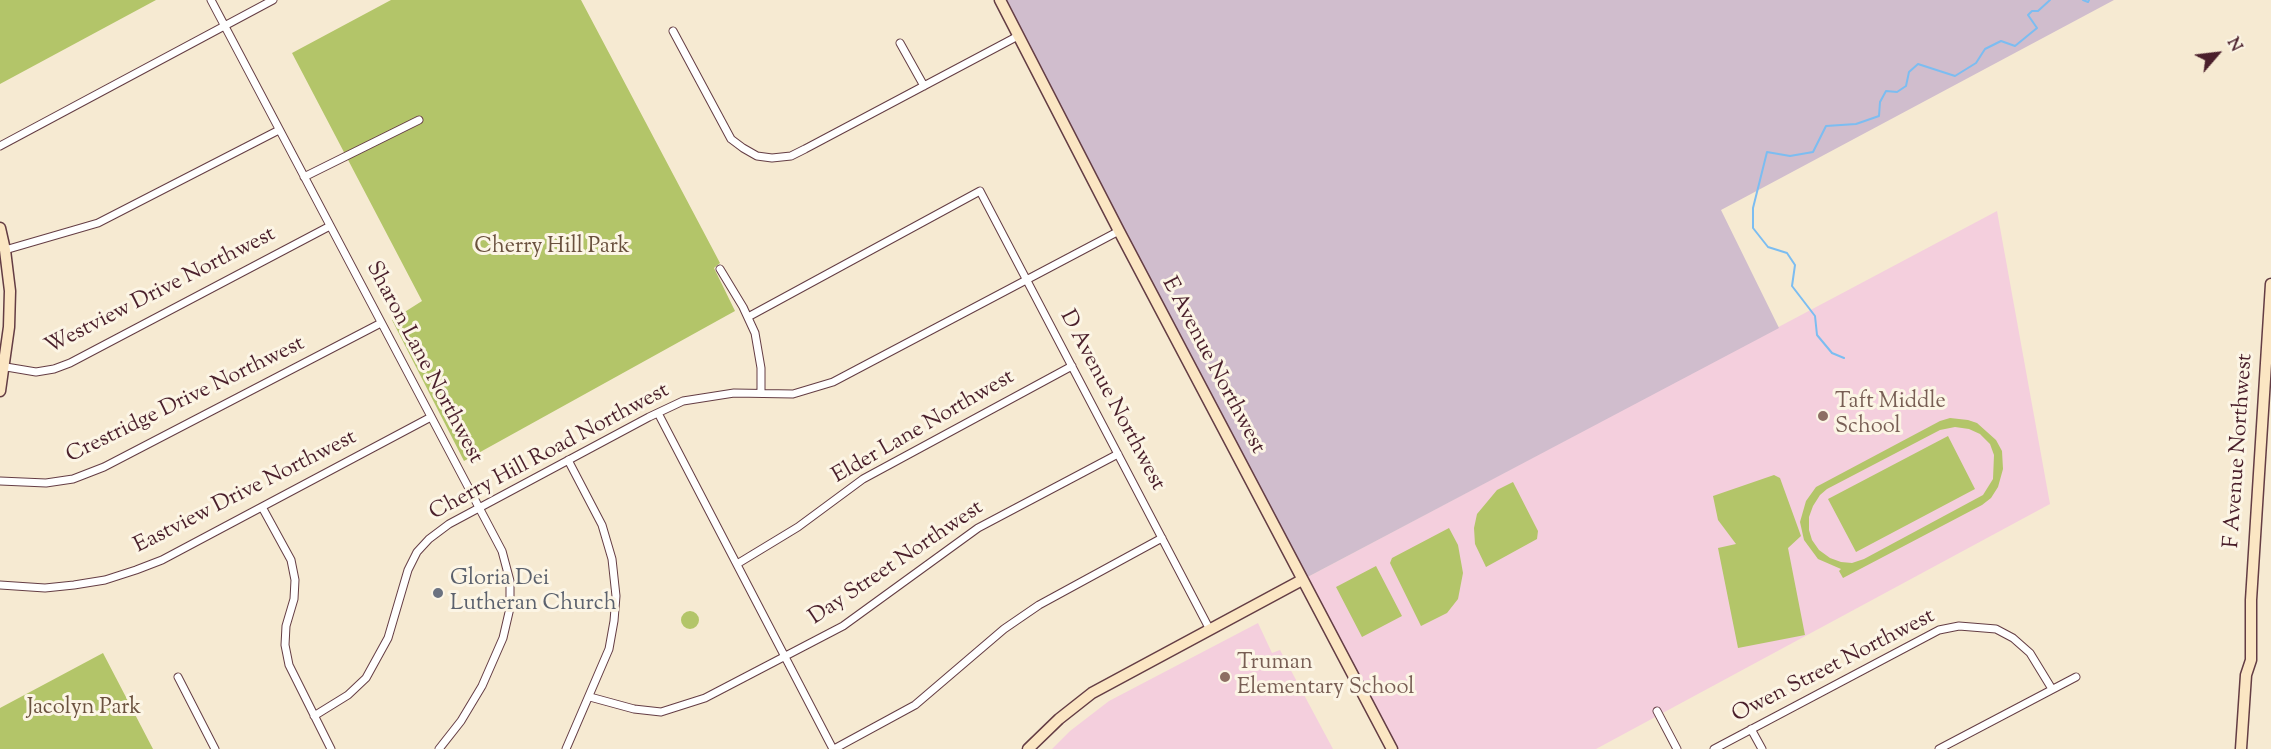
<!DOCTYPE html>
<html>
<head>
<meta charset="utf-8">
<style>
  body { margin:0 }
  #map { position:relative; width:2271px; height:749px; overflow:hidden; background:#f6ead2; font-family:"Sorts Mill Goudy",serif }
  canvas { display:block }
  .north { position:absolute; left:2187px; top:24px; width:60px; height:60px; -webkit-text-stroke:4px #fcf5e5; paint-order:stroke; rotate:62deg; font-size:16px; font-weight:700; line-height:24px; text-align:center; color:#4a1f2b }
  .north::after { content:''; display:block; margin:auto; width:21px; height:27px; background:#4a1f2b; clip-path:polygon(50% 0,100% 100%,50% 72%,0 100%) }
</style>
</head>
<body>
<div id="map">
<canvas width="2271" height="749"></canvas>
<div class="north">N</div>
</div>
<script>
const g = document.querySelector('canvas').getContext('2d');
g.lineJoin = 'round';
function fill(path, color) { g.fillStyle = color; g.fill(path, 'evenodd'); }
const poly = rows => new Path2D(rows.map(r => 'M' + r).join(''));
function trace(path, color, width, dash) { g.strokeStyle = color; g.lineWidth = width; g.lineCap = dash ? 'butt' : 'round'; g.setLineDash(dash || []); g.stroke(path); }
function label(font, color, halo, rows, align = 'center') {
  g.font = font + ' "Sorts Mill Goudy",serif'; g.lineWidth = 6; g.setLineDash([]); g.textBaseline = 'middle'; g.strokeStyle = halo; g.fillStyle = color; for (const [text, x, y, turn = 0] of rows) {
    g.save(); g.translate(x, y); g.rotate((+turn || 0) * Math.PI / 180); g.textAlign = isNaN(turn) ? turn : align; if (halo) g.strokeText(text, 0, 0); g.fillText(text, 0, 0); g.restore();
  }
}
const built = poly([
  [1997,211,2050,504,1596,749,1392,749,1302,580],
  [1258,623,1272,653,1280,650,1333,749,1052,749,1070,731,1109,701]
]);
const industrial = poly([
  [1000,0,2114,0,1721,210,1779,328,1302,580]
]);
const green = poly([
  [0,0,156,0,0,84],
  [391,0,581,0,720,263,714,268,735,311,464,461,392,320,422,301,292,53],
  [1950,418,1968,420,1977,423,1996,440,2002,451,2003,469,1998,487,1991,498,1982,505,1843,578,1839,571,1841,569,1818,559,1804,540,1800,522,1806,501,1816,487,1940,421],
  [1955,427,1969,429,1980,434,1990,444,1994,455,1993,479,1983,495,1864,559,1852,563,1841,562,1830,558,1819,550,1812,540,1809,530,1809,517,1813,506,1820,495,1827,489,1940,430],
  [1948,436,1975,489,1856,552,1828,499],
  [1774,475,1780,478,1801,536,1788,548,1805,635,1738,648,1718,548,1736,544,1718,520,1713,496],
  [1513,482,1538,531,1537,539,1486,567,1475,544,1474,528,1477,514,1497,490],
  [1449,528,1458,545,1463,573,1458,599,1447,613,1421,626,1390,563,1392,558],
  [1376,566,1402,616,1362,637,1336,587],
  '681 620a9 9 0 1 1 18 0a9 9 0 1 1-18 0Z',
  [103,653,153,749,0,749,0,708]
]);
const stream = poly([
  [2083,0,2088,2,2089,0],
  [1844,358,1832,353,1817,335,1815,316,1792,286,1795,265,1787,253,1768,247,1753,228,1753,208,1767,152,1790,156,1813,152,1826,126,1856,124,1879,116,1880,102,1886,91,1897,92,1906,86,1909,72,1918,64,1955,76,1976,63,1985,49,2001,41,2015,46,2037,28,2028,15,2032,11,2038,11,2050,0]
]);
const street = poly([
  [211,0,502,551,510,581,510,608,503,638,482,686,461,721,439,749],
  [673,31,731,139,743,148,757,156,772,158,791,156,805,149,1018,36],
  [900,43,924,86],
  [0,146,273,0],
  [304,177,419,120],
  [5,250,98,223,279,130],
  [720,269,743,307,755,333,761,368,761,393],
  [748,317,980,191,1209,628],
  [0,366,36,372,54,369,70,363,330,226],
  [658,413,833,749],
  [0,481,46,483,73,479,104,467,381,323],
  [262,507,291,560,295,580,294,599,286,626,285,645,289,665,331,749],
  [737,564,798,527,863,479,1072,366],
  [0,585,45,588,74,585,105,580,136,570,162,560,431,417],
  [178,677,215,749],
  [590,697,634,709,661,712,705,698,843,626,978,528,1118,454],
  [1657,711,1677,749],
  [314,716,348,695,366,678,388,638,408,570,417,552,429,539,449,524,649,417,683,401,734,393,793,394,833,382,1119,231],
  [1751,729,1762,749],
  [566,749,609,649,614,621,616,596,612,559,602,525,568,460],
  [834,749,915,705,1004,629,1039,605,1162,538],
  [1714,749,1939,630,1959,626,1996,629,2013,638,2030,653,2052,689],
  [1939,749,2076,677]
]);
const secondary = poly([
  [1000,0,1119,231,1392,749],
  [0,228,5,250,10,291,9,327,0,391],
  [1028,749,1059,719,1092,693,1302,580],
  [2241,749,2246,675,2251,660,2251,600,2271,284]
]);
const markers = [
  [1823,416,6,"#8d6e63"],
  [438,593,6,"#6b7280"],
  [1225,677,6,"#8d6e63"]
];
const parkNames = [
  ["Cherry Hill Park",552,248],
  ["Jacolyn Park",84,709]
];
const streetNames = [
  ["Westview Drive Northwest",161,292,-27],
  ["Sharon Lane Northwest",423,363,62],
  ["E Avenue Northwest",1212,366,62],
  ["Crestridge Drive Northwest",186,401,-26],
  ["D Avenue Northwest",1111,401,62],
  ["Elder Lane Northwest",924,428,-30],
  ["F Avenue Northwest",2240,451,-86],
  ["Cherry Hill Road Northwest",550,453,-28],
  ["Eastview Drive Northwest",246,493,-27],
  ["Day Street Northwest",897,564,-34],
  ["Owen Street Northwest",1834,667,-27]
];
const educationNames = [
  ["Taft Middle",1835,403],
  ["School",1835,428],
  ["Truman",1237,664],
  ["Elementary School",1237,689]
];
const worshipNames = [
  ["Gloria Dei",450,580],
  ["Lutheran Church",450,605]
];
fill(built, '#f4cfdd');
fill(industrial, '#d0bdcd');
fill(green, '#b3c569');
trace(stream, '#7cbdf1', 2);
trace(street, '#643d44', 9);
trace(secondary, '#643d44', 13);
trace(street, '#fff', 7);
trace(secondary, '#fbe6c3', 10);
for (const [x, y, r, color] of markers) { const dot = new Path2D(); dot.arc(x, y, r, 0, 2 * Math.PI); g.fillStyle = color; g.fill(dot); trace(dot, '#fcf5e5', 2); }
label('22px', '#6a513e', '#fcf5e5', parkNames);
label('22px', '#4a1f2b', '#fcf5e5', streetNames);
label('22px', '#785e54', '#fcf5e5', educationNames, 'left');
label('22px', '#5b616d', '#fcf5e5', worshipNames, 'left');
</script>
</body>
</html>
